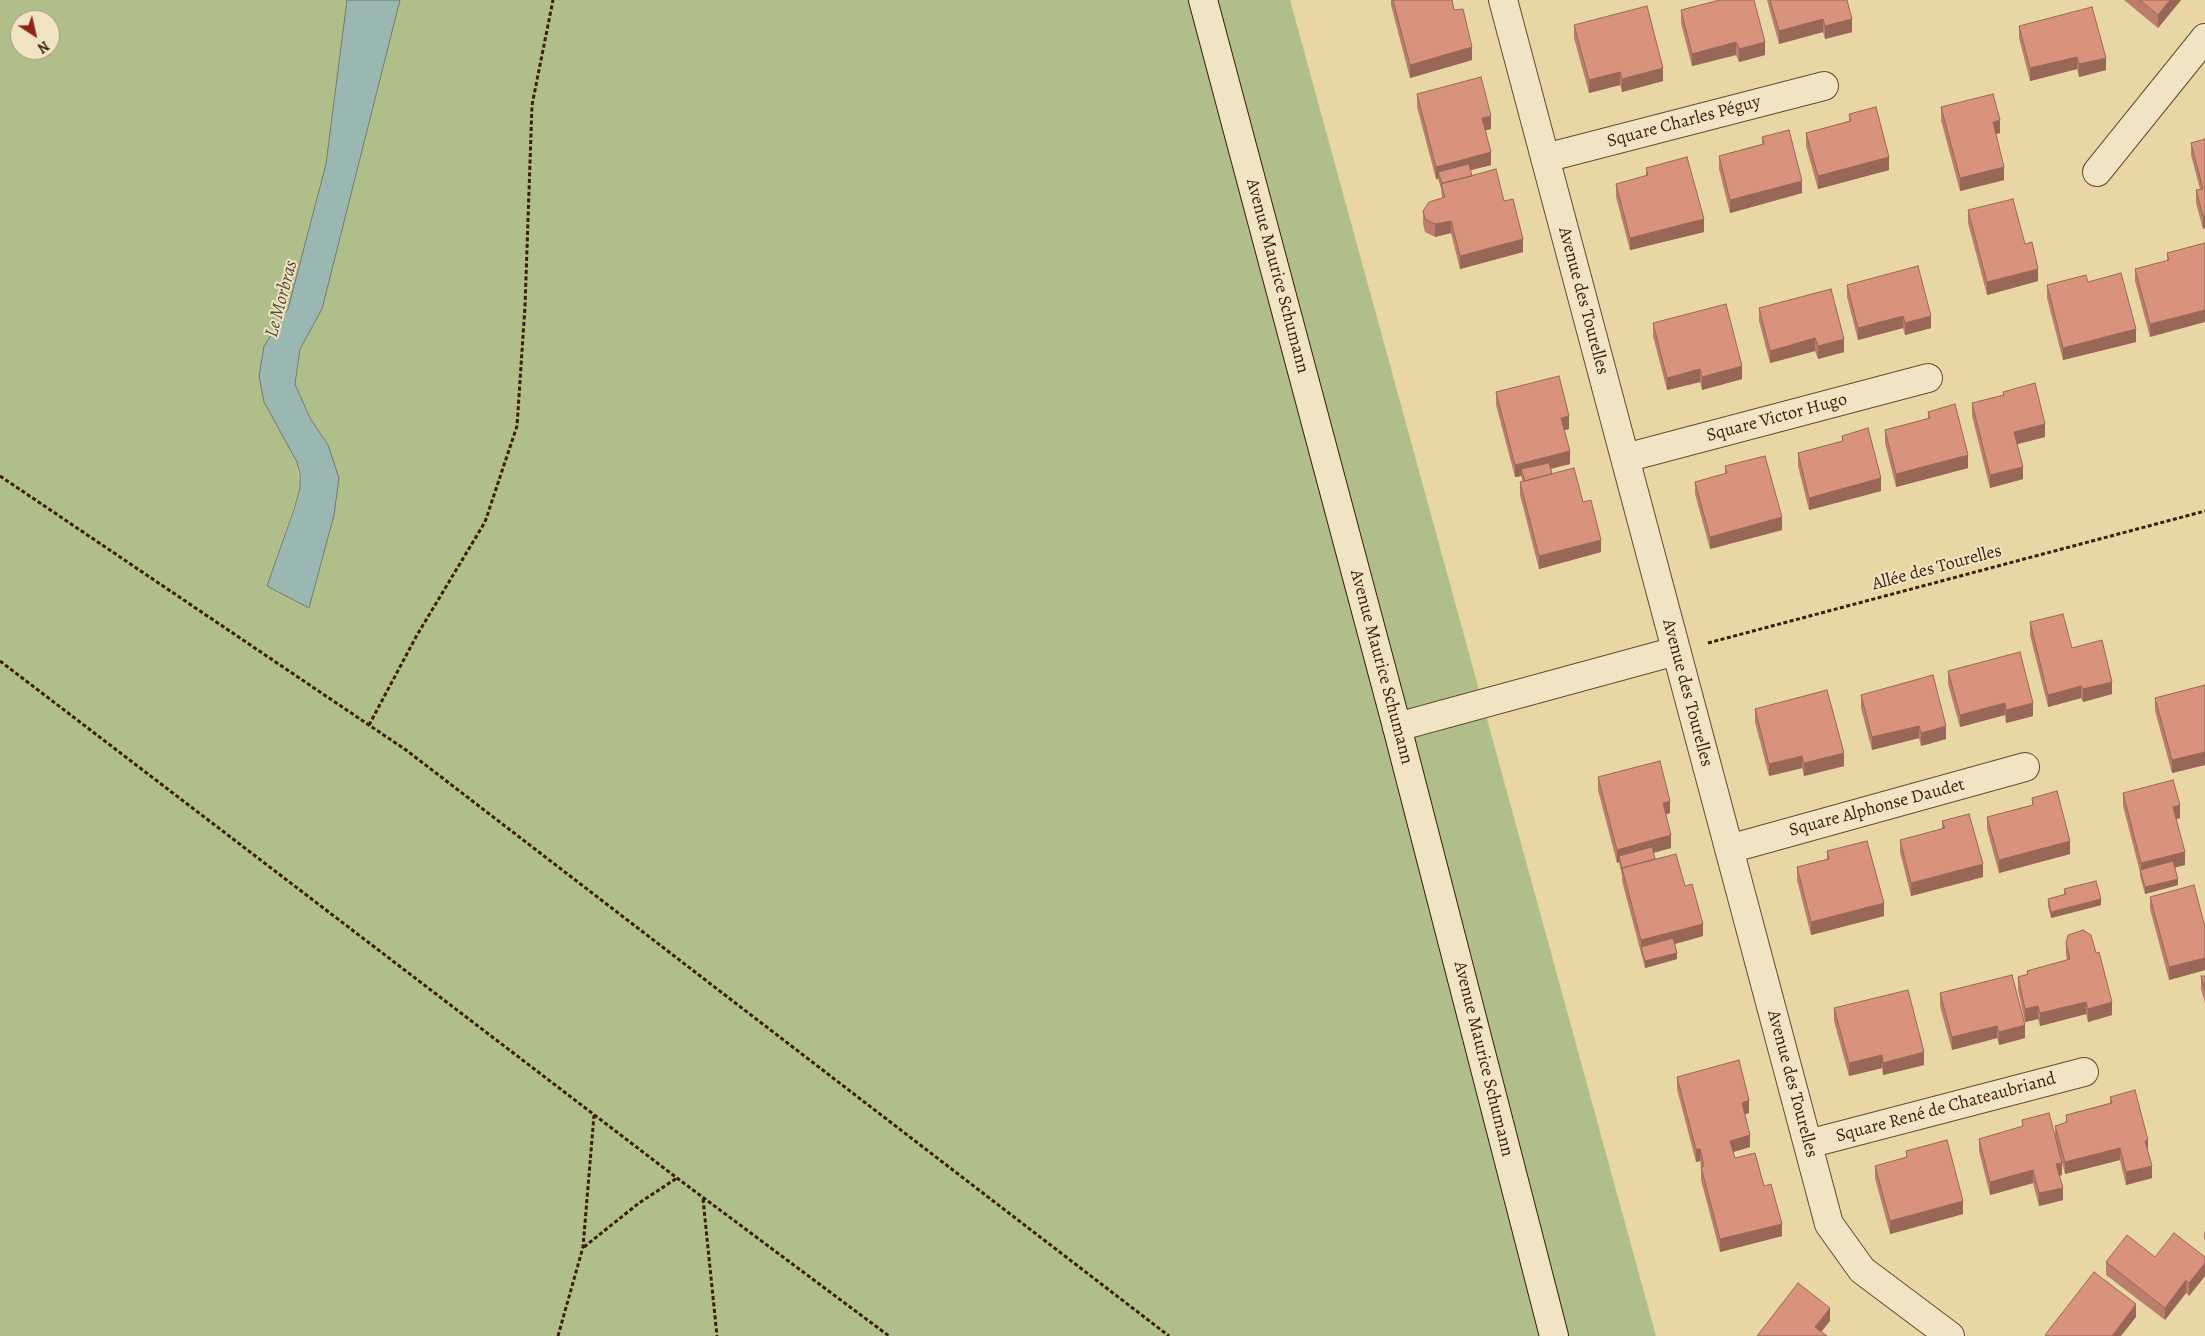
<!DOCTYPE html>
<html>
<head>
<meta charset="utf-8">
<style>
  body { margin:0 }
  #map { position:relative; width:2205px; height:1336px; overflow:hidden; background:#e8d6a5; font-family:Alegreya,serif }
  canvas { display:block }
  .north { position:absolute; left:10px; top:10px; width:50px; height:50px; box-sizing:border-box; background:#f0e4c4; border:1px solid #a8947a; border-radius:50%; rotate:145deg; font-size:14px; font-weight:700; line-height:20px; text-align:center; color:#3c1c0a }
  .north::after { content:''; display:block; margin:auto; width:18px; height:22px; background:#8f2418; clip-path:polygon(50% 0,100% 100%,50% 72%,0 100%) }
</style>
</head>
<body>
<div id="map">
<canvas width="2205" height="1336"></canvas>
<div class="north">N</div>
</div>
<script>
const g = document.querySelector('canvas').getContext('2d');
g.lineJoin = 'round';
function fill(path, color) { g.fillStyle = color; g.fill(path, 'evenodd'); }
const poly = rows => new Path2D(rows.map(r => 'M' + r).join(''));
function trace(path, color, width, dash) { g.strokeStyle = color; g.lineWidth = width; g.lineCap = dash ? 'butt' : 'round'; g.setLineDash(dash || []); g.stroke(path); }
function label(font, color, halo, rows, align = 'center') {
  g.font = font + ' Alegreya,serif'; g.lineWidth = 4; g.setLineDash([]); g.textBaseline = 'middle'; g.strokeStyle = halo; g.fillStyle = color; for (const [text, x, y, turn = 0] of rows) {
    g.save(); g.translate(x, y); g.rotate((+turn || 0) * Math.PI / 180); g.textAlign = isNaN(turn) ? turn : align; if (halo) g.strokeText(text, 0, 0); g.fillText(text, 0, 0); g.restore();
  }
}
const green = poly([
  [0,0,347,0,326,164,288,309,280,319,300,488,267,586,309,608,334,515,328,445,310,418,295,384,300,349,322,309,400,0,1290,0,1656,1336,0,1336],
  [20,20,50,20,50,50,20,50]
]);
const water = poly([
  [347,0,400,0,322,309,300,349,295,384,310,418,328,445,339,478,334,515,309,608,267,586,294,509,300,488,300,474,297,462,264,402,259,376,264,346,288,309,326,164,347,0]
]);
const path = poly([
  [0,476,406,750,1169,1336],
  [1708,643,2205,511],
  [0,661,677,1178,889,1336],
  [369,725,417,635,485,522,517,426,525,306,532,105,553,0],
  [703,1199,717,1336],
  [584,1247,639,1203,677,1178],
  [558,1336,583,1247,594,1115]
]);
const street = poly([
  [1503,0,1829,1224,1862,1270,1950,1336],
  [1545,158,1824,86],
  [2097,172,2205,38],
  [1625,458,1928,378],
  [1397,727,1676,651],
  [1729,849,2025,767],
  [1808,1144,2084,1072]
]);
const secondary = poly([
  [1203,0,1397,727,1554,1336]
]);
const wall = poly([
  [1391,0,1452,0,1454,10,1472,60,1410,78,1391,5],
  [1767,0,1847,0,1852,32,1825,39,1823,32,1779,44],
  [2124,0,2181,0,2158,28],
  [1681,10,1765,55,1739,62,1736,55,1692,66,1681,23],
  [1574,25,1663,81,1622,92,1620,85,1589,93,1574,38],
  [2019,26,2106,70,2079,77,2077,69,2030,81,2019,38],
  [1417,94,1491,129,1486,130,1491,165,1470,170,1472,176,1504,201,1523,252,1460,269,1451,233,1435,237,1425,232,1423,224,1423,211,1442,198,1441,188,1438,179,1436,179,1417,107],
  [1941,107,2000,133,1996,134,2004,180,1960,191,1941,120],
  [1849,114,1889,170,1818,189,1806,146,1806,133,1849,121],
  [1762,137,1802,193,1730,213,1719,169,1719,156,1762,144],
  [2205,139,2203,229,2196,203,2196,190,2200,189,2191,155,2191,143],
  [1646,168,1704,232,1630,250,1616,197,1616,184,1646,176],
  [1968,210,2025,244,2038,281,1987,295,1968,223],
  [2205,243,2150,337,2135,281,2135,269,2167,261,2167,253],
  [2088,282,2136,342,2063,360,2047,298,2047,285],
  [1847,285,1931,328,1905,335,1903,328,1858,340,1847,297],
  [1759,308,1844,352,1818,359,1815,351,1770,363,1759,321],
  [1653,323,1742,379,1702,390,1700,382,1667,390,1653,336],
  [1496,392,1569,429,1564,430,1570,464,1551,469,1552,474,1583,502,1601,552,1539,569,1520,495,1520,482,1523,482,1521,476,1515,477,1496,405],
  [2003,392,2045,437,2017,444,2023,479,1990,488,1972,416,1972,403,2003,395],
  [1928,412,1968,468,1896,487,1885,443,1885,430,1928,419],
  [1842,436,1881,491,1809,510,1798,466,1798,453,1842,441],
  [1725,466,1782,530,1710,549,1695,494,1695,482,1725,474],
  [2030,622,2072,648,2112,694,2083,702,2081,698,2048,707,2030,635],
  [1948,671,2033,716,2006,723,2005,715,1960,727,1948,684],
  [2205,685,2205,765,2172,773,2155,711,2155,698],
  [1861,695,1946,739,1921,746,1919,738,1872,750,1861,708],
  [1755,709,1844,766,1804,776,1802,768,1769,776,1755,722],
  [1598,777,1670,813,1666,814,1671,848,1653,853,1655,859,1685,886,1703,936,1675,944,1677,959,1645,968,1622,881,1622,876,1619,862,1617,863,1598,790],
  [2123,793,2180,818,2176,819,2185,865,2175,867,2178,885,2145,894,2140,876,2140,872,2123,806],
  [2032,798,2070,854,1999,873,1987,829,1987,817,2032,805],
  [1942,821,1983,877,1911,896,1900,852,1900,840,1942,829],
  [1827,851,1884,916,1811,935,1797,880,1797,867,1827,859],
  [2064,889,2101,905,2051,918,2048,906,2048,899,2064,895],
  [2150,897,2205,927,2205,970,2169,980,2150,909],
  [2066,943,2112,1015,2088,1022,2086,1014,2040,1026,2038,1019,2025,1022,2018,990,2018,977,2027,975,2027,971,2067,960,2066,955],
  [2201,976,2205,976,2205,1003,2201,989],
  [1940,993,2025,1038,1999,1045,1997,1038,1952,1050,1940,1006],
  [1834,1008,1924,1065,1883,1075,1882,1068,1849,1076,1834,1021],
  [1677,1077,1749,1113,1745,1114,1750,1147,1733,1152,1735,1158,1764,1186,1782,1236,1720,1252,1701,1180,1701,1167,1700,1161,1696,1162,1677,1089],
  [2110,1097,2148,1153,2152,1178,2126,1185,2120,1160,2065,1174,2061,1159,2062,1175,2059,1176,2063,1200,2039,1206,2033,1183,1990,1195,1979,1151,1979,1139,2022,1127,2022,1120,2055,1137,2055,1126,2066,1123,2066,1115,2110,1103],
  [1906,1151,1963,1214,1890,1234,1875,1178,1875,1166,1906,1158],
  [2205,1231,2205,1240,2204,1239,2204,1233],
  [2155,1257,2205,1257,2205,1276,2189,1296,2186,1293,2165,1320,2106,1275,2106,1262]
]);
const shadedWall = poly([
  [2170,0,2181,0,2158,28,2158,15],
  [1823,19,1823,32,1779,44,1779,31],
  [1852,19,1852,32,1825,39,1825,26],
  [1736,42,1736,55,1692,66,1692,54],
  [1765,42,1765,55,1739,62,1739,49],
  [1472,47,1472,60,1410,78,1410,65],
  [2077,57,2077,69,2030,81,2030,68],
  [2106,58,2106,70,2079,77,2079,64],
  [1663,68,1663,81,1622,92,1622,79],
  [1620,72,1620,85,1589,93,1589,80],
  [1491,116,1491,129,1482,131,1482,118],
  [2000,120,2000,133,1993,135,1993,122],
  [1491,152,1491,165,1440,178,1438,172,1438,179,1436,179,1436,167],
  [1889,157,1889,170,1818,189,1818,176],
  [2004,167,2004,180,1960,191,1960,178],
  [1802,181,1802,193,1730,213,1730,200],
  [2203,216,2205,216,2205,228,2203,229],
  [1704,219,1704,232,1630,250,1630,238],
  [1451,221,1451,233,1435,237,1435,224],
  [1523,239,1523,252,1460,269,1460,256],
  [2038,269,2038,281,1987,295,1987,282],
  [2205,310,2205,322,2150,337,2150,324],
  [1903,316,1903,328,1858,340,1858,328],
  [1931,316,1931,328,1905,335,1905,323],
  [2136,329,2136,342,2063,360,2063,348],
  [1815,338,1815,351,1770,363,1770,351],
  [1844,339,1844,352,1818,359,1818,346],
  [1742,366,1742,379,1702,390,1702,377],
  [1700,369,1700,382,1667,390,1667,378],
  [1569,416,1569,429,1561,431,1561,418],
  [2045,424,2045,437,2014,445,2014,432],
  [1570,451,1570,464,1523,475,1521,469,1521,476,1515,477,1515,465],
  [1968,455,1968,468,1896,487,1896,474],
  [2023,467,2023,479,1990,488,1990,475],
  [1881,478,1881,491,1809,510,1809,498],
  [1782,517,1782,530,1710,549,1710,537],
  [1601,540,1601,552,1539,569,1539,556],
  [2112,682,2112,694,2083,702,2083,689],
  [2081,686,2081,698,2048,707,2048,695],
  [2005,703,2005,715,1960,727,1960,715],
  [2033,703,2033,716,2006,723,2006,710],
  [1919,726,1919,738,1872,750,1872,737],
  [1946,726,1946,739,1921,746,1921,733],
  [2205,752,2205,765,2172,773,2172,760],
  [1844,753,1844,766,1804,776,1804,763],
  [1802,756,1802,768,1769,776,1769,764],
  [1670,801,1670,813,1663,815,1663,803],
  [2180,805,2180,818,2173,820,2173,807],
  [1671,835,1671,848,1620,862,1619,856,1619,862,1617,863,1617,850],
  [2070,841,2070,854,1999,873,1999,860],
  [2185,852,2185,865,2142,876,2141,863],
  [1983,864,1983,877,1911,896,1911,883],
  [2178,879,2178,885,2145,894,2145,887],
  [2101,899,2101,905,2051,918,2051,912],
  [1884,903,1884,916,1811,935,1811,922],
  [1703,924,1703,936,1642,953,1641,947,1641,953,1641,940],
  [1677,953,1677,959,1645,968,1645,961],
  [2205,958,2205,970,2169,980,2169,967],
  [2086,1002,2086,1014,2040,1026,2040,1013],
  [2112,1002,2112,1015,2088,1022,2088,1009],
  [2038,1006,2038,1019,2025,1022,2025,1009],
  [2025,1025,2025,1038,1999,1045,1999,1032],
  [1997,1026,1997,1038,1952,1050,1952,1037],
  [1924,1052,1924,1065,1883,1075,1883,1063],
  [1882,1055,1882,1068,1849,1076,1849,1063],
  [1749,1100,1749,1113,1742,1115,1742,1103],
  [1750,1135,1750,1147,1730,1153,1730,1141],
  [2148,1140,2148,1153,2145,1141],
  [2120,1148,2120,1160,2065,1174,2065,1162],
  [1696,1149,1700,1149,1700,1161,1696,1162],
  [2062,1163,2062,1175,2056,1177,2056,1164],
  [2152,1166,2152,1178,2126,1185,2126,1172],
  [2033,1170,2033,1183,1990,1195,1990,1182],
  [2063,1188,2063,1200,2039,1206,2039,1193],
  [1963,1201,1963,1214,1890,1234,1890,1221],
  [1782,1224,1782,1236,1720,1252,1720,1239],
  [2205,1263,2205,1276,2189,1296,2189,1283],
  [2186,1280,2186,1293,2165,1320,2165,1308],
  [2136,1304,2136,1317,2121,1336,2112,1336],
  [1830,1308,1830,1321,1818,1336,1815,1327]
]);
const building = poly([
  [1393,0,1452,0,1454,10,1463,9,1472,47,1410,65,1393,0],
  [1720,0,1754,0,1765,42,1739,49,1736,42,1692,54,1681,10,1720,0],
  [1770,0,1847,0,1852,19,1825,26,1823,19,1779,31,1770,0],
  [2140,0,2170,0,2158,15,2140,0],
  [1647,6,1663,68,1622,79,1620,72,1589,80,1574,25,1647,6],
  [2092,7,2106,58,2079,64,2077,57,2030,68,2019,26,2092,7],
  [1481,77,1491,116,1482,118,1491,152,1436,167,1417,94,1481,77],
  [1993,94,2000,120,1993,122,2004,167,1960,178,1941,107,1993,94],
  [1876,107,1889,157,1818,176,1806,133,1851,121,1849,114,1876,107],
  [1789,130,1802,181,1730,200,1719,156,1764,144,1762,137,1789,130],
  [2205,139,2205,216,2203,216,2196,190,2203,189,2191,143,2205,139],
  [1687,157,1704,219,1630,238,1616,184,1648,175,1646,168,1687,157],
  [1469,164,1472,176,1442,183,1438,172,1469,164],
  [1496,169,1504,201,1513,199,1523,239,1460,256,1451,221,1435,224,1425,219,1423,211,1429,202,1445,197,1441,184,1496,169],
  [2013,199,2025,244,2032,242,2038,269,1987,282,1968,210,2013,199],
  [2205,243,2205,310,2150,324,2135,269,2169,260,2167,253,2205,243],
  [1918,266,1931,316,1905,323,1903,316,1858,328,1847,285,1918,266],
  [2121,273,2136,329,2063,348,2047,285,2086,275,2088,282,2121,273],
  [1831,289,1844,339,1818,346,1815,338,1770,351,1759,308,1831,289],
  [1726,304,1742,366,1702,377,1700,369,1667,378,1653,323,1726,304],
  [1559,376,1569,416,1561,418,1570,451,1515,465,1496,392,1559,376],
  [2035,383,2045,424,2014,432,2023,467,1990,475,1972,403,2004,395,2003,392,2035,383],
  [1955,404,1968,455,1896,474,1885,430,1930,418,1928,412,1955,404],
  [1868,428,1881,478,1809,498,1798,453,1843,441,1842,436,1868,428],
  [1765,456,1782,517,1710,537,1695,482,1727,473,1725,466,1765,456],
  [1549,463,1552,474,1525,481,1521,469,1549,463],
  [1574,468,1583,502,1591,500,1601,540,1539,556,1520,482,1574,468],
  [2063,614,2072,648,2102,640,2112,682,2083,689,2081,686,2048,695,2030,622,2063,614],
  [2020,652,2033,703,2006,710,2005,703,1960,715,1948,671,2020,652],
  [1933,675,1946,726,1921,733,1919,726,1872,737,1861,695,1933,675],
  [2205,685,2205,752,2172,760,2155,698,2205,685],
  [1827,690,1844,753,1804,763,1802,756,1769,764,1755,709,1827,690],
  [1660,761,1670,801,1663,803,1671,835,1617,850,1598,777,1660,761],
  [2173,780,2180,805,2173,807,2185,852,2141,863,2123,793,2173,780],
  [2057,791,2070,841,1999,860,1987,817,2033,805,2032,798,2057,791],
  [1969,814,1983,864,1911,883,1900,840,1945,828,1942,821,1969,814],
  [1867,841,1884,903,1811,922,1797,867,1829,859,1827,851,1867,841],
  [1652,847,1655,859,1622,868,1622,870,1619,856,1652,847],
  [1676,854,1685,886,1692,884,1703,924,1641,940,1622,868,1676,854],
  [2173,861,2178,879,2145,887,2140,870,2173,861],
  [2096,881,2101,899,2051,912,2048,899,2066,894,2064,889,2096,881],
  [2194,885,2205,927,2205,958,2169,967,2150,897,2194,885],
  [2083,930,2091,935,2096,953,2099,952,2112,1002,2088,1009,2086,1002,2040,1013,2038,1006,2025,1009,2018,977,2028,974,2027,971,2070,959,2066,943,2068,935,2083,930],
  [1673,938,1677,953,1645,961,1641,947,1673,938],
  [2012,975,2025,1025,1999,1032,1997,1026,1952,1037,1940,993,2012,975],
  [2201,976,2205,976,2205,990,2201,976],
  [1908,990,1924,1052,1883,1063,1882,1055,1849,1063,1834,1008,1908,990],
  [1739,1060,1749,1100,1742,1103,1750,1135,1730,1141,1735,1158,1755,1153,1764,1186,1771,1184,1782,1224,1720,1239,1701,1167,1704,1166,1700,1149,1696,1149,1677,1077,1739,1060],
  [2135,1090,2148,1140,2145,1141,2152,1166,2126,1172,2120,1148,2065,1162,2055,1126,2067,1122,2066,1115,2112,1103,2110,1097,2135,1090],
  [2049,1113,2062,1163,2056,1164,2063,1188,2039,1193,2033,1170,1990,1182,1979,1139,2023,1126,2022,1120,2049,1113],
  [1947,1140,1963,1201,1890,1221,1875,1166,1907,1157,1906,1151,1947,1140],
  [2174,1233,2205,1257,2205,1263,2189,1283,2186,1280,2165,1308,2106,1262,2127,1235,2155,1257,2174,1233],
  [2094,1272,2136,1304,2112,1336,2046,1336,2045,1335,2094,1272],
  [1798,1283,1830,1308,1815,1327,1827,1336,1757,1336,1798,1283]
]);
const streetNames = [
  ["Square Charles Péguy",1684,122,-15],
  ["Avenue Maurice Schumann",1277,276,75],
  ["Avenue des Tourelles",1583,301,75],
  ["Square Victor Hugo",1777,418,-15],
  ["Allée des Tourelles",1937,568,-15],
  ["Avenue Maurice Schumann",1381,667,75],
  ["Avenue des Tourelles",1687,693,75],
  ["Square Alphonse Daudet",1877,808,-15],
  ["Avenue Maurice Schumann",1483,1059,76],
  ["Avenue des Tourelles",1792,1084,75],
  ["Square René de Chateaubriand",1946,1108,-15]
];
const waterNames = [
  ["Le Morbras",282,299,-75]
];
fill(green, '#b0bf8a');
fill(water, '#9bb7b1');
trace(water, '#75796e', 1);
trace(street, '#674a31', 30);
trace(secondary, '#3c1c0a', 30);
trace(path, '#3c1c0a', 3, [4, 2.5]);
trace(street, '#f0e4c4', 28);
trace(secondary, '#f0e4c4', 28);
fill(wall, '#bb7e6c');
fill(shadedWall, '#986758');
fill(building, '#d9937d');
trace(building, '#986758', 1);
label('18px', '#3c1c0a', '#f0e4c4', streetNames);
label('italic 19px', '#584a3c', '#f0e4c4', waterNames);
</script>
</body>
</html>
